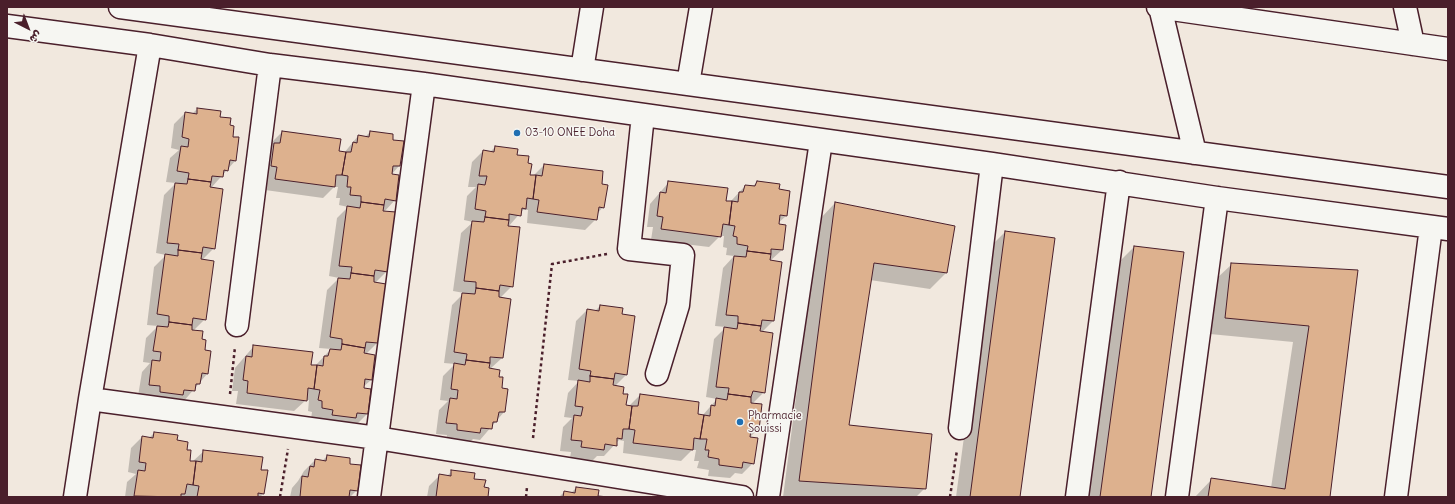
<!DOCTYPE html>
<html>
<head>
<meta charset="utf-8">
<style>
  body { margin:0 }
  #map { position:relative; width:1455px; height:504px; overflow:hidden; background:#f1e8de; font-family:Delius,"Playpen Sans Arabic",sans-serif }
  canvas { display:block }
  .frame { position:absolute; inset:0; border:8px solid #4a1f2b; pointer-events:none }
  .north { position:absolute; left:8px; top:8px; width:40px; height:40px; -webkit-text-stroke:3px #f6f6f2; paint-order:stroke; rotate:138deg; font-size:11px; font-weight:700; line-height:16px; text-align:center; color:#4a1f2b }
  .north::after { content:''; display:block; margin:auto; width:14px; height:18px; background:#4a1f2b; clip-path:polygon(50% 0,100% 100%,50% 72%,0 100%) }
</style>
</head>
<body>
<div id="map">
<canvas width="1455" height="504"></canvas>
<div class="frame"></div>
<div class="north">ش</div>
</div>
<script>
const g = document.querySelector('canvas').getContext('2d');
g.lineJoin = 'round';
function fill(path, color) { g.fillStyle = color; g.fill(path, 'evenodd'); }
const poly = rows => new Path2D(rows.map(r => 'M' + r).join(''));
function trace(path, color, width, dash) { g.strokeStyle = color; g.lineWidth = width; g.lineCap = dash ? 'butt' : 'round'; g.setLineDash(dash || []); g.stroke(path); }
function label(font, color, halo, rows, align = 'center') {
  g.font = font + ' Delius,sans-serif'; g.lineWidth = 3; g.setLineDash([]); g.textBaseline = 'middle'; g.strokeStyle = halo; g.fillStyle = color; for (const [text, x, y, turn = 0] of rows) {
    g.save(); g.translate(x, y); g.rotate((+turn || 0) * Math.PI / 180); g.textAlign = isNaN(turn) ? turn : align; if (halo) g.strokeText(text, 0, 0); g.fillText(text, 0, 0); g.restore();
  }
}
const shadow = poly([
  [197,109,219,118,229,126,235,161,211,188,214,248,202,260,205,319,193,331,201,340,204,351,209,352,207,374,183,402,138,396,142,372,150,363,143,362,146,338,158,326,147,325,154,267,166,255,156,253,164,195,176,183,166,182,170,158,179,150,171,148,174,124,185,113,192,114],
  [282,132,344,153,358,136,365,137,370,132,392,141,399,166,391,175,395,200,384,212,387,271,375,283,377,343,366,354,371,380,362,388,367,414,356,425,311,419,312,412,308,411,309,400,306,400,294,411,236,404,238,391,232,391,235,368,254,346,315,366,331,349,319,348,327,290,339,278,329,276,337,218,348,207,339,205,340,198,336,198,338,187,334,187,323,198,265,190,271,143],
  [495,147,516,156,529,175,533,176,544,165,600,184,603,207,597,214,596,219,585,230,527,223,528,210,523,210,508,227,512,286,500,298,502,358,490,369,498,378,501,389,507,390,504,412,480,440,473,439,468,444,446,441,447,435,436,434,439,410,448,401,440,400,443,376,455,364,444,363,452,305,464,293,453,291,461,233,473,222,464,220,467,196,476,187,468,187,472,162,483,151,490,152],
  [494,356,494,358,485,357],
  [669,182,730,202,745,186,752,187,757,182,778,190,786,216,777,224,782,250,770,261,773,321,761,333,764,392,752,404,758,429,749,438,753,463,742,474,735,473,730,478,708,476,709,470,697,468,699,461,694,461,696,450,692,450,681,461,623,453,624,441,619,440,604,456,597,456,592,461,570,458,571,452,560,451,563,427,572,418,564,417,568,393,579,381,568,380,576,321,587,310,595,311,600,306,621,315,626,375,615,386,622,395,625,406,629,406,640,395,702,416,717,399,706,397,714,339,726,327,715,326,723,268,734,256,726,255,727,248,723,247,724,236,720,236,709,247,651,240,653,227,647,227,650,204],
  [835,203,946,273,930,289,870,280,848,426,925,488,916,497,783,497,819,220],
  [1005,232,1019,497,956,497,989,248],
  [1134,247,1150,497,1086,497,1118,263],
  [1232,264,1357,271,1329,497,1195,497,1212,479,1271,488,1293,342,1210,334,1215,280],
  [154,433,176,441,186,450,189,462,192,462,204,451,260,471,263,494,260,497,125,497,127,482,136,474,128,472,131,448,142,437,149,438],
  [327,456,348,465,357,490,350,497,290,497,292,488,298,481,304,471,315,460,322,461],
  [452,471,473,480,483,488,487,497,427,497,429,486,440,475,447,476],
  [576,488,597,497,600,497,559,497,564,492,571,493]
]);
const building = poly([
  [197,108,221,111,220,117,231,118,230,125,234,126,233,137,239,137,236,161,230,160,228,171,224,170,223,177,212,176,211,182,188,179,189,173,177,171,181,146,188,147,189,139,182,137,185,112,197,114,197,108],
  [282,131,341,139,339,151,346,152,342,175,336,175,335,187,275,179,277,167,271,166,274,143,280,143,282,131],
  [370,131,393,134,393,140,404,141,400,166,393,166,392,174,399,175,396,201,385,199,384,205,361,202,361,196,350,195,351,187,347,187,348,176,342,175,346,152,351,152,353,142,357,143,358,135,369,137,370,131],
  [495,146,518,149,517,155,529,156,528,163,532,164,530,175,536,175,533,199,527,198,526,209,522,208,521,216,509,214,509,220,485,217,486,211,475,209,478,184,485,185,487,176,479,176,483,150,494,152,495,146],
  [544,164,603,171,602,184,608,185,604,208,599,207,597,220,537,212,539,200,533,199,536,175,542,176,544,164],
  [188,179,211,182,210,187,223,189,215,249,203,247,202,253,178,250,179,244,167,243,175,183,187,184,188,179],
  [668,181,728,188,726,201,732,201,729,225,723,224,721,237,661,229,663,217,657,216,660,192,666,193,668,181],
  [757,181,780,184,779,189,790,191,787,216,780,215,779,224,786,225,783,250,771,249,771,254,747,251,748,246,737,244,737,237,733,236,735,226,729,225,732,201,738,202,739,192,743,192,745,185,755,186,757,181],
  [361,202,384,205,383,211,396,212,388,272,375,270,374,276,351,273,352,267,339,266,347,206,360,208,361,202],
  [835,202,955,226,947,273,874,263,849,425,932,434,926,489,799,481,835,202],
  [485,217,509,220,508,226,520,227,513,287,500,285,499,291,476,288,476,282,464,281,472,221,484,222,485,217],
  [1005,231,1055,238,1020,497,970,497,1005,231],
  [1134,246,1184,252,1151,497,1100,497,1134,246],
  [178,250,202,253,201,259,214,261,206,320,193,318,192,325,169,322,169,316,157,314,165,254,178,256,178,250],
  [747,251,771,254,770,260,782,262,774,321,762,320,761,326,738,323,738,316,726,315,734,256,746,257,747,251],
  [1231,263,1358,270,1330,497,1208,497,1211,478,1285,489,1309,326,1225,318,1231,263],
  [351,273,374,276,374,282,386,284,378,343,366,342,365,348,342,344,342,339,330,337,338,278,350,279,351,273],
  [476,288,499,291,499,297,511,299,503,358,490,357,490,363,466,360,467,354,454,352,462,293,475,294,476,288],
  [600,305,623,308,622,314,635,316,627,375,615,373,614,379,590,376,591,371,579,369,587,309,599,311,600,305],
  [169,322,192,325,192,330,203,331,202,339,206,340,205,350,211,351,208,374,202,373,200,384,196,384,195,391,184,390,183,395,160,392,160,386,149,385,152,360,160,361,161,352,153,351,157,326,168,327,169,322],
  [738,323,761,326,760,331,773,333,765,393,753,391,751,397,728,394,729,388,716,387,724,327,737,329,738,323],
  [342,344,365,348,364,353,375,355,372,380,365,379,364,388,371,389,368,414,357,413,356,418,332,415,333,410,322,408,322,401,318,400,320,390,314,389,317,365,323,366,324,356,328,356,330,349,341,350,342,344],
  [253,345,313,352,311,365,317,365,314,389,308,388,307,401,247,393,248,381,243,380,246,356,252,357,253,345],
  [466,360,490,363,489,368,500,370,499,377,503,377,502,388,508,389,505,412,499,412,497,422,493,422,492,429,481,428,480,433,457,430,457,424,446,423,450,398,457,399,458,390,451,389,454,363,465,365,466,360],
  [590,376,614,379,613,385,624,387,623,394,628,394,626,405,632,406,629,429,623,429,622,439,617,438,617,446,605,444,604,450,581,447,582,441,571,440,574,415,581,416,583,407,575,406,578,380,590,382,590,376],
  [640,394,699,402,698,414,704,415,700,439,694,438,693,450,633,443,635,430,629,429,632,406,638,406,640,394],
  [728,394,751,397,751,403,762,404,759,430,751,429,750,437,758,438,754,464,743,462,742,468,719,465,719,459,708,457,709,450,705,450,707,439,700,439,704,415,710,416,711,405,715,406,716,398,727,400,728,394],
  [154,432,178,435,177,440,188,442,187,450,191,450,190,461,196,461,193,485,187,484,185,494,181,494,181,497,134,496,138,470,145,471,146,463,139,462,142,436,153,438,154,432],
  [203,450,263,457,261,470,268,470,264,494,258,493,258,497,197,497,199,486,193,485,196,461,202,462,203,450],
  [327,455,350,458,350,464,361,465,358,491,350,490,349,497,300,497,302,476,308,477,310,466,314,467,315,459,326,461,327,455],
  [451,470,475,473,474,479,486,480,484,487,489,488,488,497,436,497,439,474,451,476,451,470],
  [576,487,599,490,598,496,609,497,563,497,564,491,575,493,576,487]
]);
const path = poly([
  [230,394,235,347],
  [533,438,552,264,607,254],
  [280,497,288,449],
  [526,497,527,487],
  [950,497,957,450]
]);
const minor = poly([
  [120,7,1448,187],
  [1158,7,1448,49],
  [1160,7,1195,153],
  [1405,7,1413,44],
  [7,26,150,45,270,65,424,84,992,164,1217,198,1448,229],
  [582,70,592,7],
  [688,84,701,7],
  [643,115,629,249,683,255,678,305,657,374],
  [237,325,270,65],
  [90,399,377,438,742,497],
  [960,428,992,164],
  [75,497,90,399,150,45],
  [369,497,424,84],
  [768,497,821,141],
  [1077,497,1119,182],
  [1177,497,1217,198],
  [1396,497,1431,227]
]);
const markers = [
  [517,133,4,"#1f6fb2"],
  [740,422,4,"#1f6fb2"]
];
const poiNames = [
  ["03-10 ONEE Doha",525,133],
  ["Pharmacie",748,416],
  ["Souissi",748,429]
];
fill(shadow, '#0003');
fill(building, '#ddb18e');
trace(building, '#4a1f2b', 1);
trace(minor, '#4a1f2b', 25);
trace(path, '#4a1f2b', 2.5, [3, 3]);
trace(minor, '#f6f6f2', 22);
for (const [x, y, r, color] of markers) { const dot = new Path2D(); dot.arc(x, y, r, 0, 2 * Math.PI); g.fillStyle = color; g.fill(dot); trace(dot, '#f6f6f2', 1.5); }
label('11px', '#4a1f2b', '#f6f6f2', poiNames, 'left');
</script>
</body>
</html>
